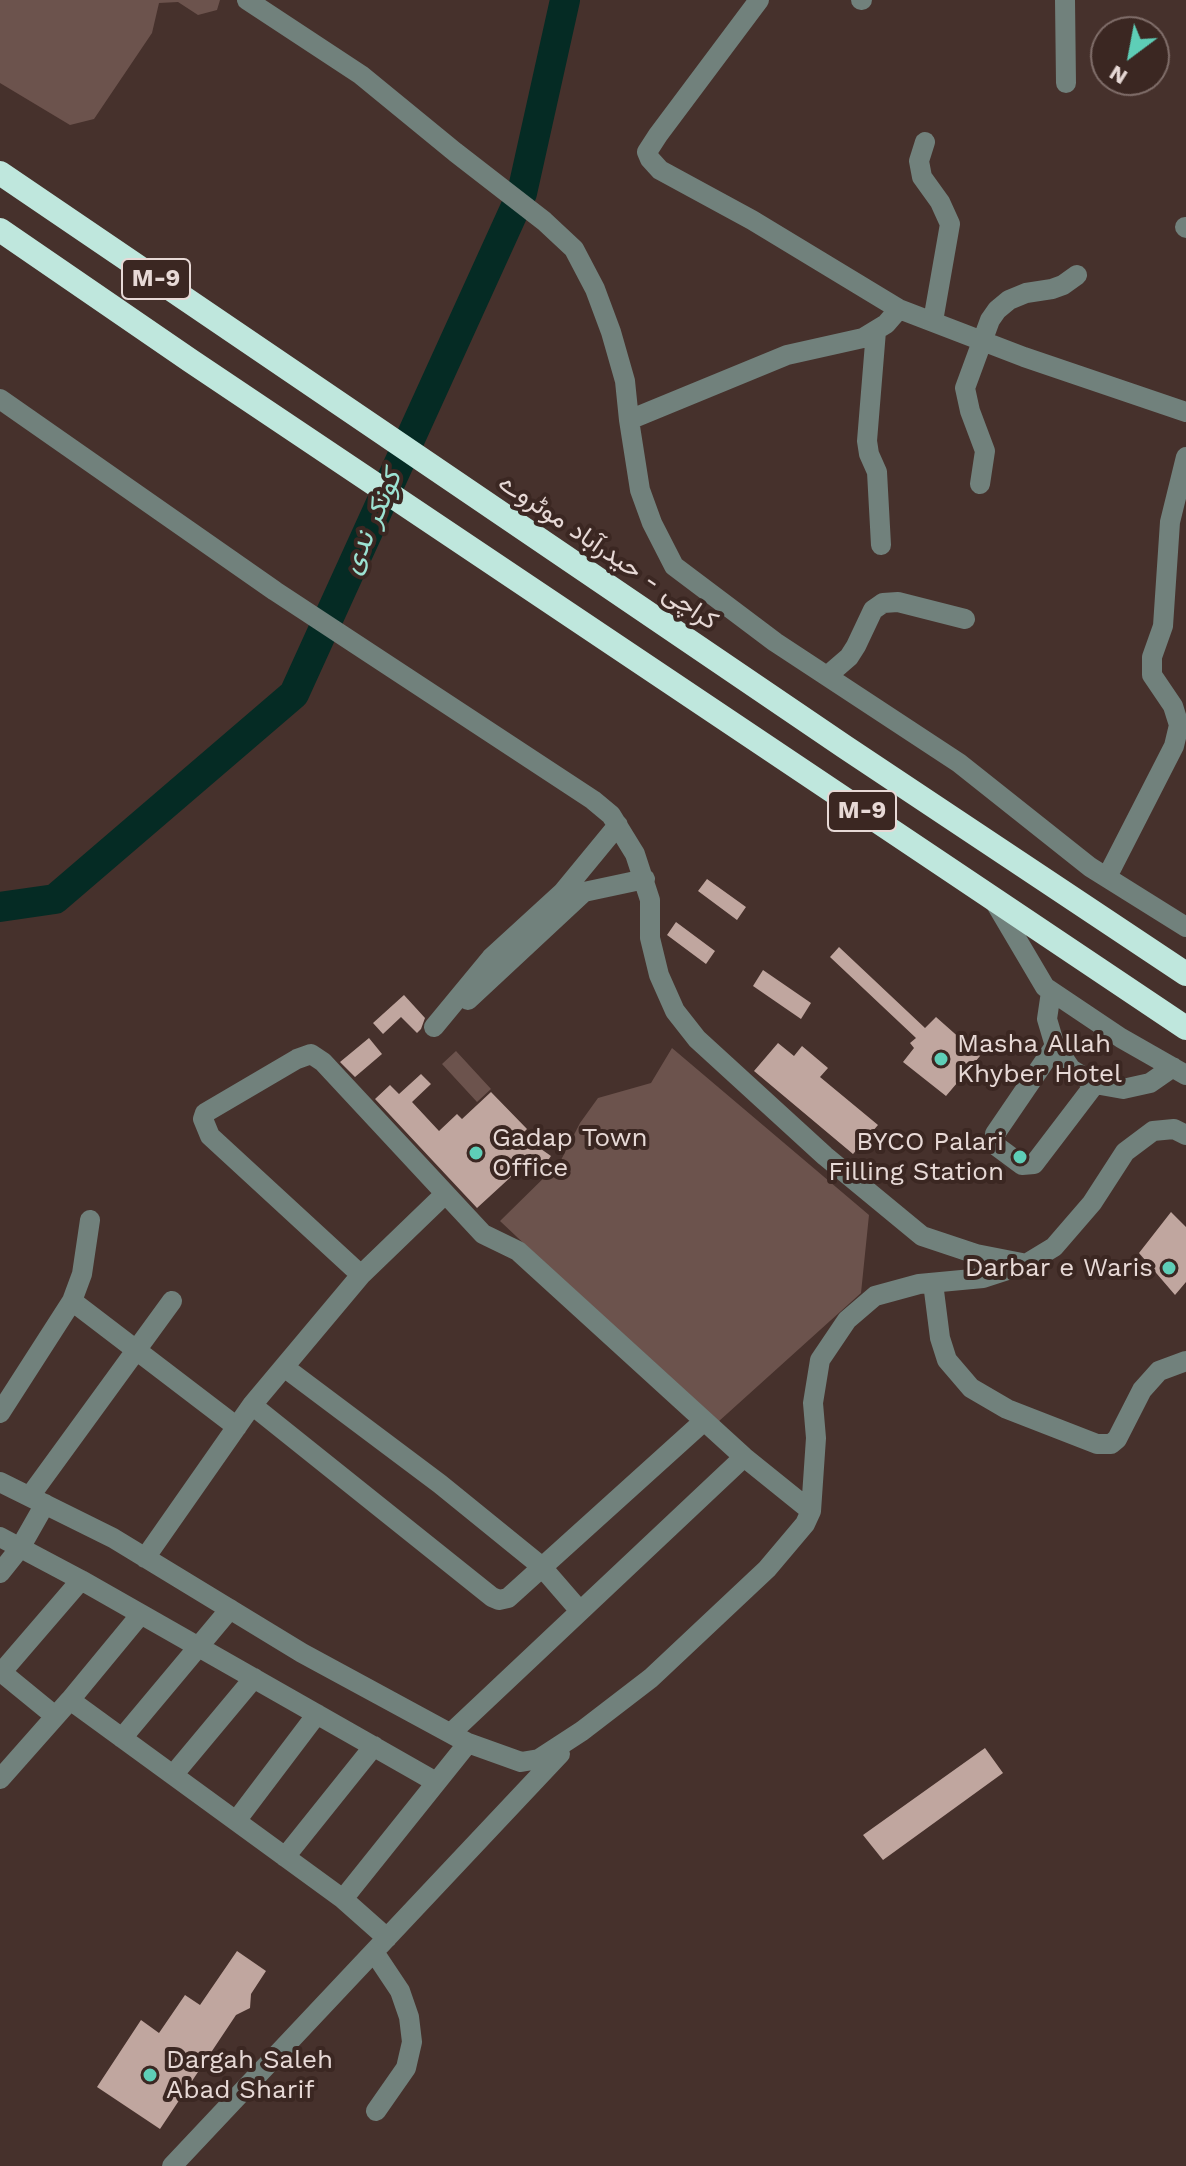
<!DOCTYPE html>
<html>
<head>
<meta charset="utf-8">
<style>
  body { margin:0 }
  #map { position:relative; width:1186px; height:2166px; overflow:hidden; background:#46312c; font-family:"Work Sans",sans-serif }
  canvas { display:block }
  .north { position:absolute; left:1090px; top:16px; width:80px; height:80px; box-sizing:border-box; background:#3b2722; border:2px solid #806e6a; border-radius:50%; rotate:212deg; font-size:22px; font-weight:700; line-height:32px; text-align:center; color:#e7d9d6 }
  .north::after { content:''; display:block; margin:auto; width:28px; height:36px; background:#5eceb7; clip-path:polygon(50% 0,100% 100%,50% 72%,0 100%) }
</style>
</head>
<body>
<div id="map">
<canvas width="1186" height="2166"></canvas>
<div class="north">N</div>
</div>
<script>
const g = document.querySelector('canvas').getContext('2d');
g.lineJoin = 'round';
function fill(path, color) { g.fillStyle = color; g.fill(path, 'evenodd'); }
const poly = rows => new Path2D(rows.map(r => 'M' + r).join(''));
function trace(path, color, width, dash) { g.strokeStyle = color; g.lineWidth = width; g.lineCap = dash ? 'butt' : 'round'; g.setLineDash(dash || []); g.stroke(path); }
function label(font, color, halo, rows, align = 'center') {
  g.font = font + ' "Work Sans",Vazirmatn,sans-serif'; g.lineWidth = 8; g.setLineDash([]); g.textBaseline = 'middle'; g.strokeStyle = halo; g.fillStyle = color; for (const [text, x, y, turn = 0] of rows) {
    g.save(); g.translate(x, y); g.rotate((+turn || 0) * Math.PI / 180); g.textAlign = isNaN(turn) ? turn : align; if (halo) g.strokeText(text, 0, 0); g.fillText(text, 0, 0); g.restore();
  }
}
const green = poly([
  [0,0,220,0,217,10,198,15,178,2,159,3,152,33,94,119,70,125,0,83],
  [672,1048,869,1215,861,1293,718,1422,691,1401,500,1221,560,1162,580,1123,598,1098,651,1083],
  [456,1051,491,1089,477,1102,442,1064]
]);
const river = poly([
  [0,907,55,899,294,694,522,193,565,0]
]);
const building = poly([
  [707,879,746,907,737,920,698,891],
  [676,922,715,951,706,964,667,935],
  [839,947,925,1028,936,1017,980,1056,946,1096,903,1062,914,1048,910,1043,916,1038,830,957],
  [763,970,811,1003,801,1019,753,986],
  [404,995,425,1018,421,1029,417,1033,401,1017,383,1034,373,1023],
  [369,1038,382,1054,355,1077,340,1062],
  [778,1043,794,1056,802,1046,828,1068,820,1077,878,1125,853,1154,754,1071],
  [421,1074,431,1084,412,1102,439,1131,457,1114,462,1119,491,1092,527,1129,521,1135,551,1156,539,1173,525,1164,477,1208,375,1099,390,1085,399,1094],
  [1171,1212,1186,1227,1186,1282,1175,1295,1139,1253],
  [985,1748,1003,1773,883,1860,863,1835],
  [237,1951,266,1971,251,1994,250,2008,236,2015,160,2129,97,2087,141,2020,159,2033,185,1995,200,2005]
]);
const minor = poly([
  [247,0,361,75,455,152,544,221,574,249,595,289,611,332,625,381,629,420,640,490,652,523,674,566,775,642,959,763,1090,867,1186,927],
  [759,0,658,135,647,152,650,159,660,170,752,220,899,309],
  [861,0,862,0],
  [1065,0,1066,83],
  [925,142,919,161,922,177,940,202,950,224,933,321],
  [1185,227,1186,228],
  [876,331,867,441,869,454,877,472,881,545],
  [0,399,275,591,593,800,611,815,635,854,650,900,650,938,659,975,675,1011,697,1039,825,1156,922,1236,976,1254,1022,1263],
  [629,420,787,355,863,338,886,324,899,309,1024,357,1186,412],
  [980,484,985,451,970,411,965,388,990,320,997,310,1009,300,1026,293,1052,289,1063,285,1077,275],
  [827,676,849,657,856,646,873,610,883,603,898,602,965,619],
  [1107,877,1174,746,1179,725,1173,706,1152,675,1152,657,1163,626,1170,522,1186,457],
  [993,899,1045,987,1121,1038,1186,1075],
  [1051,992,1047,1019,1055,1046,1071,1069,1095,1084,1123,1089,1150,1083,1173,1067],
  [468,1000,584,892,645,879],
  [434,1027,491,958,562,893,618,825],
  [1055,1046,995,1134,995,1145,1022,1165,1034,1164,1095,1084],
  [361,1275,210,1136,203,1119,205,1113,297,1059,311,1054,323,1062,483,1234,518,1251,744,1457,811,1511],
  [933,1283,940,1338,947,1360,971,1388,1007,1409,1097,1444,1111,1444,1117,1439,1142,1390,1159,1371,1186,1361],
  [72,1301,237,1427],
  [284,1367,440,1484,541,1566,580,1611],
  [252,1405,492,1597,499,1600,508,1598,704,1421],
  [0,1413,72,1301,82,1274,90,1220],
  [0,1482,113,1538,302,1653,468,1743,521,1762,539,1759,582,1731,651,1678,767,1569,805,1524,811,1511,816,1438,813,1403,820,1360,847,1320,875,1296,919,1284,983,1278,1026,1264,1054,1247,1092,1203,1125,1152,1153,1131,1174,1129,1186,1135],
  [30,1496,172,1301],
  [0,1537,81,1580,436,1782],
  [145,1558,252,1405,361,1275,445,1194],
  [0,1573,20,1548,45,1504],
  [0,1671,55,1716],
  [0,1674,81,1580],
  [70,1700,343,1899,387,1938],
  [452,1732,744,1457],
  [122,1738,230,1609],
  [173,1775,254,1678],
  [0,1779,70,1700,141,1614],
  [236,1821,317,1714],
  [285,1857,374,1746],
  [343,1899,468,1743],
  [374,1952,400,1991,409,2017,412,2042,406,2068,376,2111],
  [172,2166,560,1754]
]);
const highway = poly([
  [0,173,845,747,1186,974],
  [0,230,191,361,1186,1028]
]);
const markers = [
  [941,1059,8,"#5eceb7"],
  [476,1153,8,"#5eceb7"],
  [1020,1157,8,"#5eceb7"],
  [1169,1268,8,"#5eceb7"],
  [150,2075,8,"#5eceb7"]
];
const shields = [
  [156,279,68],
  [862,811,68]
];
const shieldNames = [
  ["M-9",156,279],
  ["M-9",862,811]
];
const streetNames = [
  ["کراچی - حیدرآباد موٹروے",608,552,34]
];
const poiNames = [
  ["Masha Allah",957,1044],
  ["Khyber Hotel",957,1074],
  ["Gadap Town",492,1138],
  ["Office",492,1168],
  ["BYCO Palari",1004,1142,"right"],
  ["Filling Station",1004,1172,"right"],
  ["Darbar e Waris",1153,1268,"right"],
  ["Dargah Saleh",166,2060],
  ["Abad Sharif",166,2090]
];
const waterNames = [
  ["کونکر ندی",372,522,-66]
];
fill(green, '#6c534d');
trace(river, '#052b24', 30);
fill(building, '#c0a69f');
trace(minor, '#71817c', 20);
trace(highway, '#bfe7dd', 24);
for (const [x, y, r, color] of markers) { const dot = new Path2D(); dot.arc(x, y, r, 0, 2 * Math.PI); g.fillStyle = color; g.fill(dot); trace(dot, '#3b2722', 3); }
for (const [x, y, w] of shields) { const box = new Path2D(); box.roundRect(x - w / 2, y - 20, w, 40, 6); g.fillStyle = '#3b2722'; g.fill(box); trace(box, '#e7d9d6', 2); }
label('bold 24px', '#e7d9d6', null, shieldNames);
label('26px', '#e7d9d6', '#3b2722', streetNames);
label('26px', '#e7d9d6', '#3b2722', poiNames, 'left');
label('italic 28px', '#9ce2d2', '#3b2722', waterNames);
</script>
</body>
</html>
